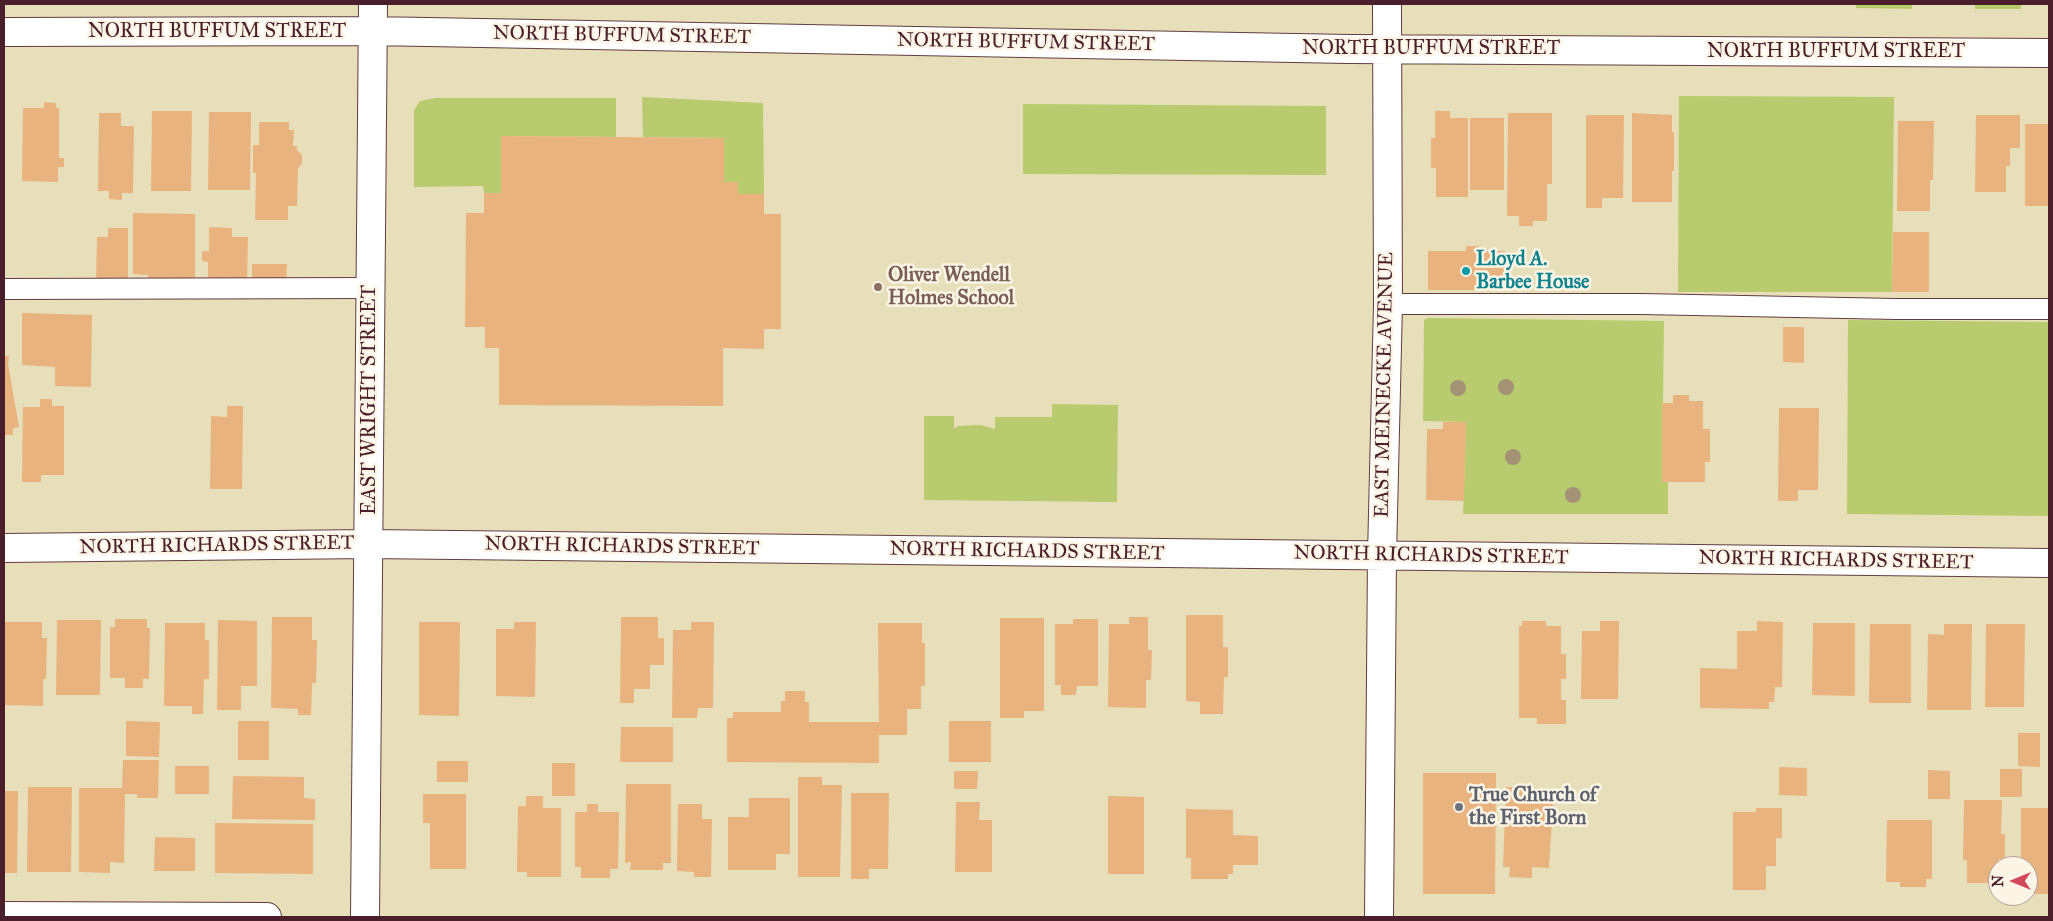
<!DOCTYPE html>
<html>
<head>
<meta charset="utf-8">
<style>
  body { margin:0 }
  #map { position:relative; width:2053px; height:921px; overflow:hidden; background:#e7dfba; font-family:"IM FELL Great Primer",serif }
  canvas { display:block }
  .frame { position:absolute; inset:0; border:5px solid #4a1f2b; pointer-events:none }
  .north { position:absolute; left:1988px; top:856px; width:50px; height:50px; box-sizing:border-box; background:#fcf5e5; border:1px solid #b59f9b; border-radius:50%; rotate:270deg; font-size:14px; font-weight:700; line-height:20px; text-align:center; color:#4a1f2b }
  .north::after { content:''; display:block; margin:auto; width:18px; height:22px; background:#d1495b; clip-path:polygon(50% 0,100% 100%,50% 72%,0 100%) }
</style>
</head>
<body>
<div id="map">
<canvas width="2053" height="921"></canvas>
<div class="frame"></div>
<div class="north">N</div>
</div>
<script>
const g = document.querySelector('canvas').getContext('2d');
g.lineJoin = 'round';
function fill(path, color) { g.fillStyle = color; g.fill(path, 'evenodd'); }
const poly = rows => new Path2D(rows.map(r => 'M' + r).join(''));
function trace(path, color, width, dash) { g.strokeStyle = color; g.lineWidth = width; g.lineCap = dash ? 'butt' : 'round'; g.setLineDash(dash || []); g.stroke(path); }
function label(font, color, halo, rows, align = 'center') {
  g.font = font + ' "IM FELL Great Primer",serif'; g.lineWidth = 5; g.setLineDash([]); g.textBaseline = 'middle'; g.strokeStyle = halo; g.fillStyle = color; for (const [text, x, y, turn = 0] of rows) {
    g.save(); g.translate(x, y); g.rotate((+turn || 0) * Math.PI / 180); g.textAlign = isNaN(turn) ? turn : align; if (halo) g.strokeText(text, 0, 0); g.fillText(text, 0, 0); g.restore();
  }
}
const green = poly([
  [1856,4,1912,4,1912,9,1856,8],
  [1975,4,2021,4,2021,9,1975,9],
  [1679,96,1894,97,1892,292,1678,292],
  [642,97,763,103,764,194,738,194,724,182,724,138,643,137],
  [435,98,616,98,616,137,501,136,501,193,484,193,483,186,414,187,414,110,420,101],
  [1023,104,1326,106,1326,175,1023,174],
  [1428,318,1664,321,1662,482,1668,482,1668,514,1463,514,1466,422,1423,421,1424,320],
  [1848,320,2049,322,2049,516,1847,514],
  [1052,404,1118,405,1117,502,924,500,924,416,954,416,954,429,958,426,981,425,995,429,995,417,1052,417]
]);
const building = poly([
  [44,102,56,103,56,108,59,108,59,158,64,158,64,167,58,167,58,182,22,181,23,108,44,108],
  [152,111,192,111,191,191,151,191],
  [1435,111,1450,111,1450,118,1468,118,1468,197,1436,197,1436,168,1431,168,1431,138,1435,138],
  [209,112,251,112,250,190,208,190],
  [99,113,121,113,121,126,134,126,133,193,122,193,122,200,109,199,109,191,98,191],
  [1508,113,1552,113,1552,184,1547,184,1547,221,1533,221,1533,226,1519,226,1519,216,1507,216],
  [1632,113,1672,115,1672,132,1674,132,1674,171,1672,171,1672,202,1632,202],
  [1586,115,1624,115,1623,198,1602,198,1602,208,1586,208],
  [1976,115,2020,115,2020,148,2010,148,2010,166,2006,166,2006,192,1975,192],
  [1470,118,1504,118,1504,190,1470,190],
  [1898,121,1934,121,1933,180,1930,180,1930,211,1897,211],
  [259,122,289,122,289,130,294,130,293,146,297,146,297,150,302,155,302,164,298,168,297,206,288,206,288,220,255,220,256,173,253,173,253,145,259,145],
  [2025,124,2049,124,2049,206,2025,206],
  [501,136,724,138,724,182,738,182,738,194,764,194,764,214,781,214,781,329,764,329,764,349,723,348,723,406,499,405,499,348,485,348,485,327,465,327,466,213,484,213,484,193,501,193],
  [133,213,195,214,195,284,148,283,148,275,133,274],
  [209,227,232,228,232,237,248,237,247,282,208,282,208,262,202,261,202,251,209,251],
  [108,228,128,228,128,285,96,284,97,237,108,237],
  [1893,232,1929,232,1929,292,1892,292],
  [1466,246,1479,246,1479,251,1505,251,1505,290,1428,290,1428,251,1466,251],
  [252,264,287,264,286,283,252,283],
  [22,313,92,315,91,387,55,386,55,367,22,365],
  [1783,327,1804,327,1804,363,1783,362],
  [4,356,9,356,8,364,19,427,13,428,13,435,4,435],
  [1673,395,1689,395,1689,401,1703,401,1703,429,1710,429,1710,462,1705,462,1705,482,1662,482,1662,403,1673,403],
  [40,399,52,399,52,406,64,406,64,475,41,475,41,482,22,482,23,407,40,407],
  [227,406,243,406,242,489,210,489,211,416,227,417],
  [1779,408,1819,408,1818,490,1798,490,1798,501,1778,501],
  [1443,422,1466,422,1464,501,1426,500,1427,429,1443,429],
  [1186,615,1223,615,1223,647,1228,647,1228,677,1224,677,1223,714,1200,714,1200,702,1186,701],
  [272,617,312,617,312,640,317,640,316,683,312,683,311,715,298,715,298,709,271,708],
  [621,617,658,617,658,638,664,638,664,665,650,665,650,689,634,689,634,703,620,703],
  [1129,617,1148,617,1148,650,1152,650,1151,680,1146,680,1146,708,1108,707,1109,624,1129,624],
  [1000,618,1044,618,1044,711,1024,711,1024,718,1000,718],
  [115,619,147,619,147,628,150,628,149,679,143,679,143,688,125,688,125,678,110,678,110,627,115,627],
  [1073,619,1098,619,1098,686,1077,686,1076,695,1061,695,1061,685,1055,685,1055,624,1073,624],
  [57,620,101,620,100,695,56,695],
  [218,620,257,621,257,686,241,686,241,710,217,710],
  [1522,621,1546,621,1546,626,1561,626,1561,654,1566,654,1566,679,1561,679,1561,700,1566,700,1566,724,1537,724,1537,718,1519,718,1519,626,1522,626],
  [1600,621,1619,621,1618,699,1581,699,1582,631,1600,631],
  [1757,621,1783,622,1782,687,1775,687,1774,702,1769,702,1769,709,1700,708,1700,668,1737,669,1737,631,1757,631],
  [4,622,42,622,42,638,47,638,46,679,43,679,43,706,4,705],
  [419,622,460,622,459,716,419,715],
  [514,622,536,622,535,697,496,696,496,629,514,629],
  [691,622,714,622,713,708,698,708,697,718,672,718,673,630,691,630],
  [165,623,205,623,205,640,209,640,209,679,204,679,203,714,192,714,192,706,164,706],
  [878,623,922,623,922,643,925,643,925,686,921,686,921,709,907,709,907,735,879,735,879,763,727,762,727,718,733,718,733,712,781,712,781,701,785,701,785,691,805,691,805,702,809,702,809,722,879,722],
  [1813,623,1855,623,1855,696,1812,695],
  [1870,624,1911,624,1911,703,1869,703],
  [1944,624,1972,624,1971,710,1927,710,1928,634,1944,635],
  [1986,624,2025,624,2024,707,1985,707],
  [126,721,160,722,159,757,126,756],
  [238,721,269,721,269,760,238,760],
  [949,721,991,721,991,762,949,762],
  [621,727,673,727,673,762,620,762],
  [2018,733,2040,733,2040,767,2018,766],
  [123,760,159,760,158,798,137,798,137,794,125,794,124,863,110,862,110,873,79,872,79,788,122,788],
  [437,761,468,761,468,782,437,782],
  [552,763,575,763,575,796,552,796],
  [175,766,209,766,209,794,175,794],
  [1779,767,1807,768,1807,796,1779,795],
  [2000,769,2022,769,2022,797,2000,797],
  [1928,770,1950,771,1950,799,1928,799],
  [954,771,978,771,977,789,954,789],
  [1423,773,1496,773,1495,894,1423,894],
  [233,776,304,777,304,798,315,799,315,820,232,819],
  [798,777,822,777,822,785,842,785,840,877,798,877],
  [626,784,671,784,671,863,663,863,663,870,630,870,631,862,625,863],
  [28,787,72,787,71,872,27,872],
  [1506,787,1551,789,1550,804,1553,804,1549,868,1532,867,1532,878,1509,877,1510,867,1503,867],
  [4,791,18,791,17,873,4,873],
  [851,793,889,793,888,869,869,869,869,879,851,879],
  [423,794,466,794,466,869,430,869,430,823,423,823],
  [526,796,543,796,543,808,561,808,561,877,527,877,527,872,517,872,518,806,526,806],
  [1108,796,1144,797,1144,874,1108,874],
  [749,798,790,798,790,854,776,854,776,870,728,870,728,817,749,817],
  [1964,800,2002,800,2001,834,2005,834,2005,859,1999,859,1998,883,1967,883,1967,860,1963,860],
  [956,802,980,802,979,820,992,820,992,872,955,872],
  [587,804,598,804,598,812,619,812,618,869,610,869,610,878,581,878,581,867,575,867,575,812,587,812],
  [678,804,702,804,702,819,712,819,711,877,694,877,694,872,677,871],
  [1756,808,1782,808,1782,838,1776,838,1776,866,1766,866,1766,890,1733,890,1733,812,1756,812],
  [2021,808,2049,808,2049,894,2028,894,2028,866,2021,866],
  [1186,809,1233,810,1233,835,1258,836,1258,865,1233,865,1233,874,1228,874,1228,879,1191,879,1191,858,1186,858],
  [1887,820,1932,820,1932,879,1926,879,1926,887,1900,887,1900,882,1886,882],
  [215,823,313,824,313,874,215,873],
  [155,837,195,838,195,871,154,871]
]);
const service = poly([
  [4,289,371,288],
  [1388,304,1642,304,1896,309,2049,309]
]);
const minor = poly([
  [4,32,373,31,1349,49,2049,53],
  [4,548,368,544,2049,563],
  [4,916,267,917],
  [365,917,373,4],
  [1379,917,1382,556,1388,304,1387,4]
]);
const trees = [
  [1506,387],
  [1458,388],
  [1513,457],
  [1573,495]
];
const markers = [
  [1466,271,5,"#0f9aa8"],
  [878,287,5,"#8d6e63"],
  [1459,807,5,"#6b7280"]
];
const streetNames = [
  ["NORTH BUFFUM STREET",217,32],
  ["NORTH BUFFUM STREET",622,36,1],
  ["NORTH BUFFUM STREET",1026,43,1],
  ["NORTH BUFFUM STREET",1431,49],
  ["NORTH BUFFUM STREET",1836,52],
  ["EAST MEINECKE AVENUE",1385,385,-89],
  ["EAST WRIGHT STREET",370,400,-90],
  ["NORTH RICHARDS STREET",217,546,-1],
  ["NORTH RICHARDS STREET",622,547,1],
  ["NORTH RICHARDS STREET",1027,552,1],
  ["NORTH RICHARDS STREET",1431,556,1],
  ["NORTH RICHARDS STREET",1836,561,1]
];
const cultureNames = [
  ["Lloyd A.",1476,260],
  ["Barbee House",1476,283]
];
const educationNames = [
  ["Oliver Wendell",888,276],
  ["Holmes School",888,299]
];
const worshipNames = [
  ["True Church of",1469,796],
  ["the First Born",1469,819]
];
fill(green, '#b8cb6f');
fill(building, '#e8b37f');
trace(service, '#623c40', 22);
trace(minor, '#623c40', 30);
trace(service, '#fff', 20);
trace(minor, '#fff', 28);
g.fillStyle = '#a39276';
for (const [x, y] of trees) { g.beginPath(); g.arc(x, y, 8, 0, 2 * Math.PI); g.fill(); }
for (const [x, y, r, color] of markers) { const dot = new Path2D(); dot.arc(x, y, r, 0, 2 * Math.PI); g.fillStyle = color; g.fill(dot); trace(dot, '#fcf5e5', 2); }
label('20px', '#4a1f2b', '#fcf5e5', streetNames);
label('bold 20px', '#0d838f', '#fcf5e5', cultureNames, 'left');
label('bold 20px', '#785e54', '#fcf5e5', educationNames, 'left');
label('bold 20px', '#5b616d', '#fcf5e5', worshipNames, 'left');
</script>
</body>
</html>
